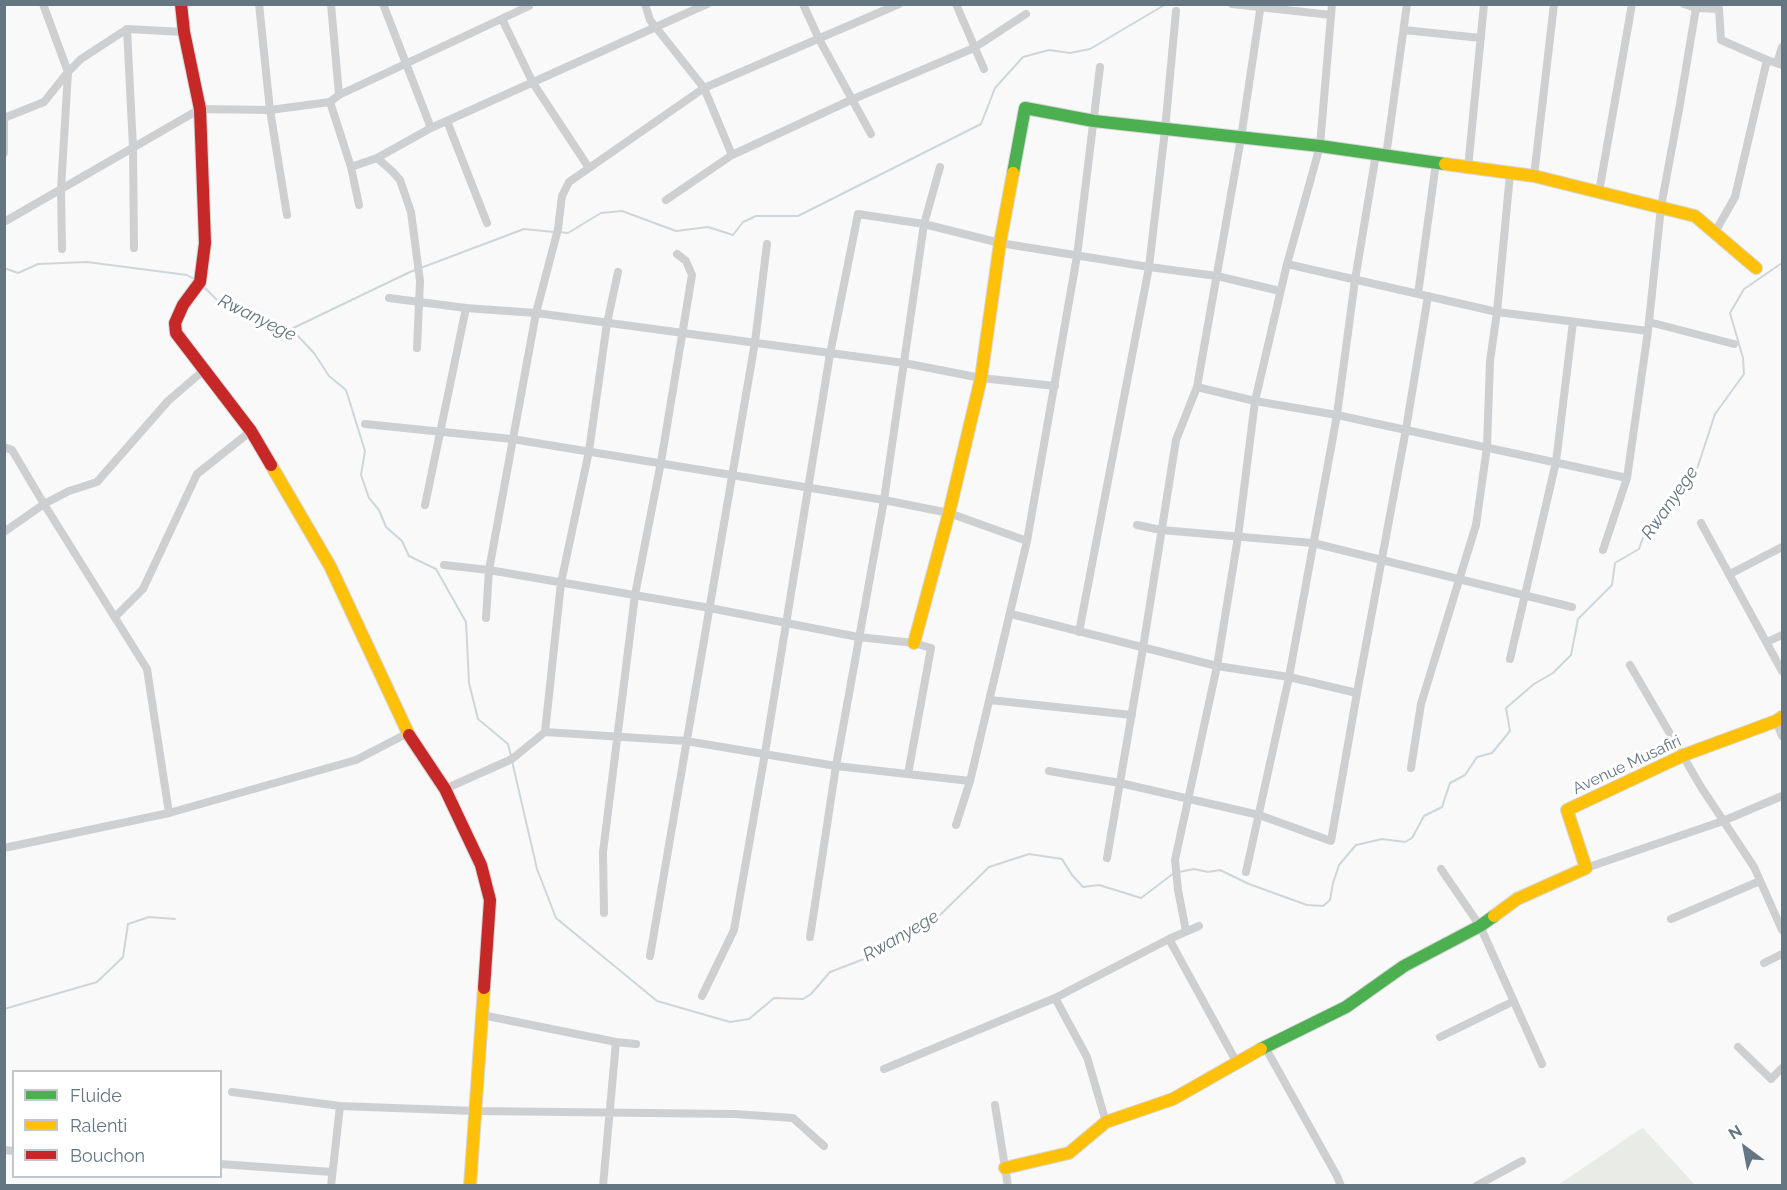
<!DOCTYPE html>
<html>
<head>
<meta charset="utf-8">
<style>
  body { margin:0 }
  #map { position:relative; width:1787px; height:1190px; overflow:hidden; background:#f9f9f9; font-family:Raleway,sans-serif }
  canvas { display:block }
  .frame { position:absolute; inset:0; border:6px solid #657683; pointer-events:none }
  .legend { position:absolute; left:12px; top:1070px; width:210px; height:108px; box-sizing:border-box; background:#fff; border:2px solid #c1c8cd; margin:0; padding:8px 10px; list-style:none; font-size:18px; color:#657683 }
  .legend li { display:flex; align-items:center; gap:12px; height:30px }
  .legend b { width:30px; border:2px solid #c1c8cd }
  .north { position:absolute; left:1715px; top:1118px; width:60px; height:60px; -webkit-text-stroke:4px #fff; paint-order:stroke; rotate:328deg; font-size:16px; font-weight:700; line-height:24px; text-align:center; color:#657683 }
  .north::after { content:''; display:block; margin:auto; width:21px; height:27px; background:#657683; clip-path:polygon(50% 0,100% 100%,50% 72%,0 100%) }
</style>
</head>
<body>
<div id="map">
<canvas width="1787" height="1190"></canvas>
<div class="frame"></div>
<ul class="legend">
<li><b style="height:8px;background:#4caf50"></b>Fluide</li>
<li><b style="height:8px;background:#ffc107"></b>Ralenti</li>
<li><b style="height:8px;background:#c62828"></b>Bouchon</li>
</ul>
<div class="north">N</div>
</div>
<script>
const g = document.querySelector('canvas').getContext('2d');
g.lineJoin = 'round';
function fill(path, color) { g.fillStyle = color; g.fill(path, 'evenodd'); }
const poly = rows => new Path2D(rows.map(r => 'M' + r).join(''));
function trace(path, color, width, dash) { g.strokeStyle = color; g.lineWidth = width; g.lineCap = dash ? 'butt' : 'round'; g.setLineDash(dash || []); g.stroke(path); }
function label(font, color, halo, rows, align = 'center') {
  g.font = font + ' Raleway,sans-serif'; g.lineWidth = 6; g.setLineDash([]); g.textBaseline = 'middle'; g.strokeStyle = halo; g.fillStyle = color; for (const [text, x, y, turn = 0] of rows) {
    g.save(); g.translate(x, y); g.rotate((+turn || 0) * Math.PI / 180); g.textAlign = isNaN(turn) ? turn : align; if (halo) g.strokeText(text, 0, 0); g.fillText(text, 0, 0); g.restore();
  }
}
const green = poly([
  [1643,1128,1695,1185,1558,1185,1642,1128]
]);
const stream = poly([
  [559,232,568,233,601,213,622,211,676,231,708,227,733,235,743,222,756,216,798,216,981,124,995,88,1023,57,1049,50,1070,53,1090,49,1166,4],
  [4,268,18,273,38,264,87,262,187,275,196,280],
  [203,286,221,304,297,335,314,353,329,376,346,390,365,451,361,475,369,498,379,510,386,527,402,541,409,556,436,569,466,622,469,683,478,719,508,744,511,756],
  [287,331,410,272,524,229,554,232],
  [512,761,537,869,556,918,657,1001,730,1022,749,1019,774,998,803,999,811,994,830,972,877,954,901,934,938,917,989,867,1029,854,1062,859,1072,875,1083,887,1099,885,1141,898,1174,873],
  [1179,872,1194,869,1208,872,1220,870,1249,884,1307,905,1323,906,1330,900,1333,883,1339,865,1356,845,1382,839,1405,842,1412,838,1424,816,1442,807,1450,783,1465,775,1477,757,1492,753,1510,731,1506,708,1534,684,1553,673,1571,655,1578,619,1612,585,1615,563,1639,549,1645,532,1697,469,1715,414,1744,374,1743,358,1730,313,1744,289,1782,263],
  [4,1009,97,982,123,957,128,924,149,917,175,919]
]);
const street = poly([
  [43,4,68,72,61,189,62,249],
  [259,4,270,110,287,215],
  [331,4,339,95],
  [383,4,431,128],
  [645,4,650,20,704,88,732,155],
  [803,4,819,39,871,134],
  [956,4,984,69],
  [1232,4,1331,15],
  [1684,4,1696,8,1719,9,1721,40,1767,60,1782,65],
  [502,19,533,83,589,168],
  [127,29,133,148,134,248],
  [1404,30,1481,38],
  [1777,63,1782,47],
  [330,102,351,167,359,205],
  [4,116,4,153],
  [4,118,44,102,68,72,81,59,127,29,184,32],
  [447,121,487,223],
  [1386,156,1407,4],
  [377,158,392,171,400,180,411,212,420,281,417,348],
  [351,167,377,158,431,128,707,4],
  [1468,168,1484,4],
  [1534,176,1554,4],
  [1599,192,1632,4],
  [666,200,732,155,851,100,974,48,1026,14],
  [4,222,200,109,270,110,330,102,339,95,529,6],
  [1714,234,1735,197,1767,60],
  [1287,264,1497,312,1648,331],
  [1418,294,1436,163],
  [389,298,466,308,536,313,904,363,981,378,1055,386],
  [1649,322,1734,344],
  [1197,387,1255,401,1337,415,1627,478],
  [365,424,512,439,884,500,949,513,1027,541],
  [4,447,12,450,44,504,147,669,169,813],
  [425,505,466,308],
  [1701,523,1782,671],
  [1137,525,1161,530,1313,543,1572,607],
  [4,532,44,504,69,491,97,482,168,401,204,370],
  [1603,550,1627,478,1648,331,1661,207,1680,104,1696,8],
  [444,565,489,570,710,608,858,637,914,643,931,648,908,774],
  [1730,574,1782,547],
  [1011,614,1217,666,1289,677,1357,693],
  [115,617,143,589,197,474,251,431],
  [486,618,489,570,536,313,558,229,562,196,569,182,704,88,899,4],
  [1079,632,1149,267,1165,130,1176,11],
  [1767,642,1782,635],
  [1510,659,1556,462,1573,322],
  [1630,665,1701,787,1754,867,1782,930],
  [990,700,1132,715],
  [1776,721,1782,736],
  [545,732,561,583,589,451,607,323,618,272],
  [1411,768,1421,704,1476,525,1487,447,1490,361,1497,312,1510,174],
  [1049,771,1120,783,1259,815,1331,841,1357,693,1406,429,1428,296],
  [445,789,512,759,545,732,686,741,836,766,970,781],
  [956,825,970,781,1027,541,1077,256,1100,67],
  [4,848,169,813,356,760,408,733],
  [1107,858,1143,648,1176,440,1197,387,1241,138,1261,4],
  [1586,868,1723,821,1782,796],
  [1441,869,1480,926,1542,1064],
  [1246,872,1289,677,1337,415,1355,280,1376,154],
  [604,913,603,852,635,595,661,462,692,275,686,261,677,254],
  [1671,919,1760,881],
  [1186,931,1178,890,1175,860,1217,666,1238,537,1255,401,1287,264,1320,146,1332,4],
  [810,937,836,766,884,500,924,224,940,167],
  [1169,939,1237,1063],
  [650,956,755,342,767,244],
  [1764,963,1782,954],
  [702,996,734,930,765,753,830,354,858,214,924,224,1000,243,1149,267,1217,276,1280,291],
  [1055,998,1087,1057,1106,1122],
  [482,1015,616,1042,636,1044],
  [1440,1037,1514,1001],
  [1265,1047,1337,1176,1341,1186],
  [1738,1047,1771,1079,1782,1068],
  [884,1069,1055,998,1169,939,1199,926],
  [232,1092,340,1106,475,1111,735,1114,793,1118,824,1146],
  [995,1105,1008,1186],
  [4,1150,14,1151],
  [220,1164,332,1172],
  [331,1186,340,1106],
  [603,1186,616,1042],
  [1476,1186,1522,1161]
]);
const fast = poly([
  [1013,173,1025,108,1094,121,1320,146,1445,164],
  [1261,1049,1346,1007,1404,966,1480,926,1494,916]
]);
const slow = poly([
  [1445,164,1534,176,1695,216,1756,268],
  [271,465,330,566,409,735],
  [914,643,949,513,981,378,1000,243,1013,173],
  [1494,916,1517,899,1586,868,1567,810,1684,755,1776,721,1782,717],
  [1005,1168,1069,1153,1106,1122,1173,1099,1261,1049],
  [470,1186,484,988]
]);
const jam = poly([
  [181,4,184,32,200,109,205,243,200,282,183,305,175,323,176,333,251,431,271,465],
  [409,735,445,789,481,865,490,900,484,988]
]);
const streetNames = [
  ["Avenue Musafiri",1627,765,-25]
];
const waterNames = [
  ["Rwanyege",257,318,26],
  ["Rwanyege",1670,503,-55],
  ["Rwanyege",901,936,-30]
];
fill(green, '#e8ebe6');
trace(stream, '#ced6d9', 2);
trace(fast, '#d5d6d7', 14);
trace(slow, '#d5d6d7', 14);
trace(jam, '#d5d6d7', 14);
trace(street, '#cecfd0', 8);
trace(fast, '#4caf50', 12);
trace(slow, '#ffc107', 12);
trace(jam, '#c62828', 12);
label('16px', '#657683', '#fff', streetNames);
label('italic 18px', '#60757c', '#fff', waterNames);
</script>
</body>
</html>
